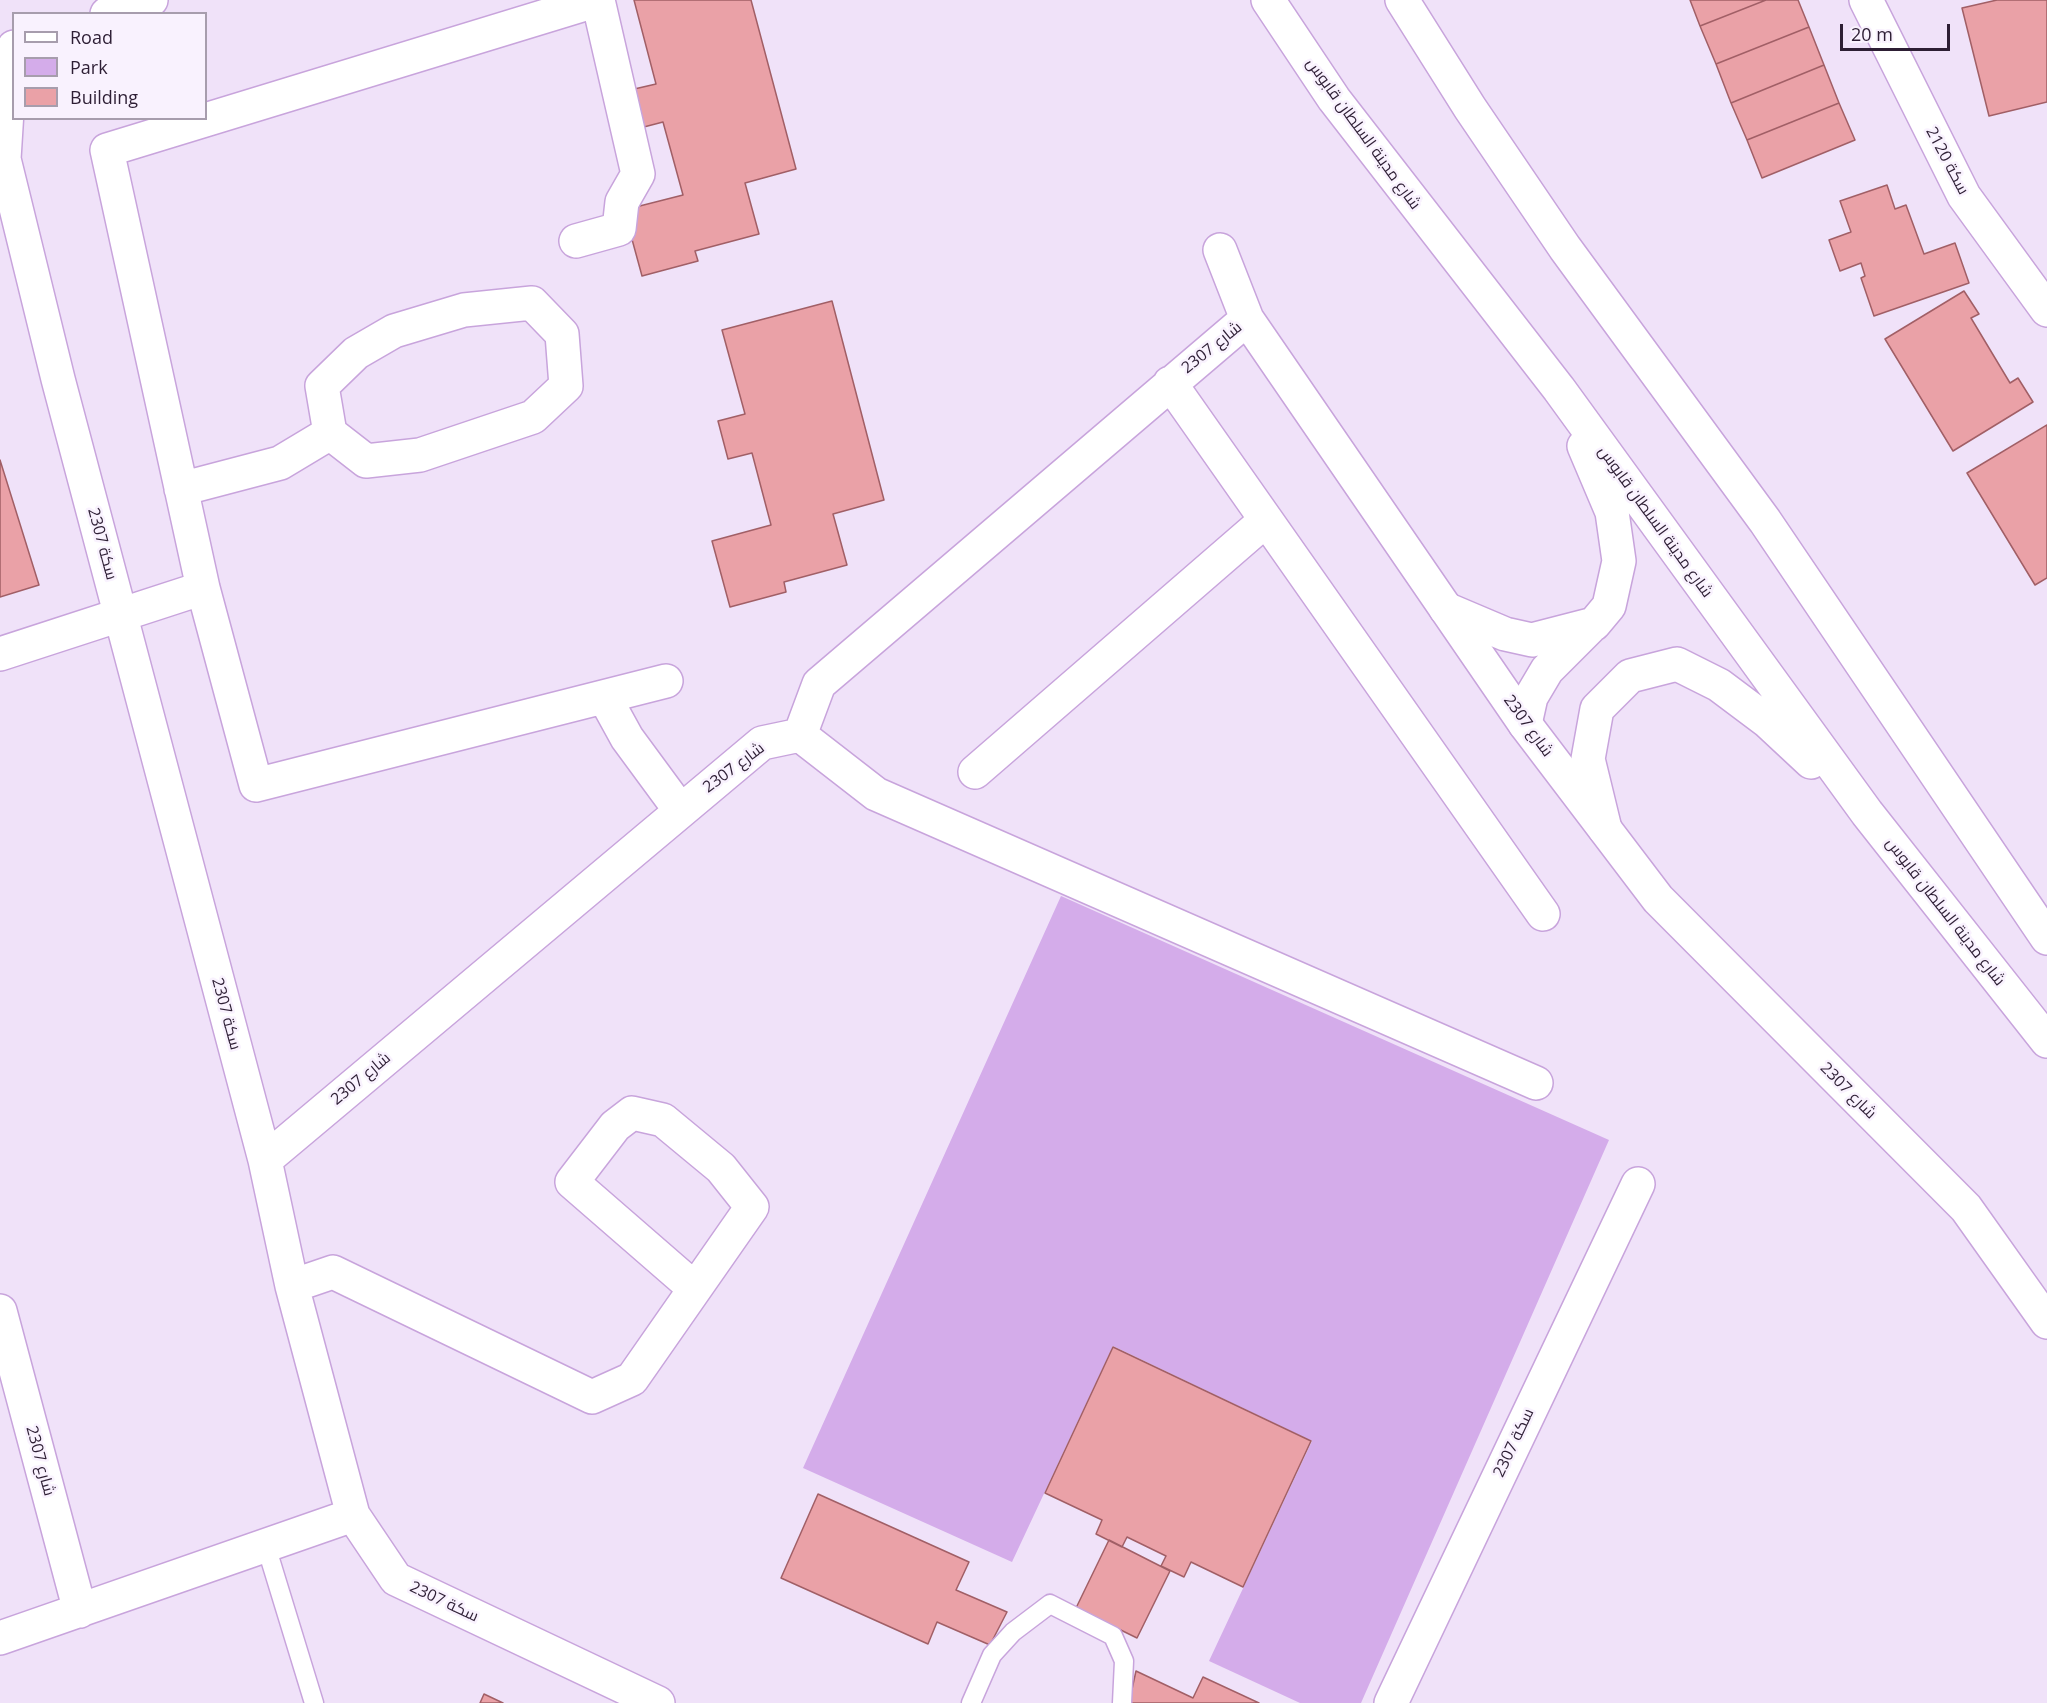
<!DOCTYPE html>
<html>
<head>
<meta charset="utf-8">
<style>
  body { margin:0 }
  #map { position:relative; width:2047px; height:1703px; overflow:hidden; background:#f0e2f9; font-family:"Open Sans",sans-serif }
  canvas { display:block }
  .legend { position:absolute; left:12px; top:12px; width:195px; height:108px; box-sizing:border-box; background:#f9f2fe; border:2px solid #a79dad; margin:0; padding:8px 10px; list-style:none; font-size:18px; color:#2d1e34 }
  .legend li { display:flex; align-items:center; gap:12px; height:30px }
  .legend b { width:30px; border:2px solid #a79dad }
  .scale { position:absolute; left:1840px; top:24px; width:110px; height:27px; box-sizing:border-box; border:3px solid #2d1e34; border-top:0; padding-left:8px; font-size:18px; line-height:21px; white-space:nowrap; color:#2d1e34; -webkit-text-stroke:4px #f9f2fe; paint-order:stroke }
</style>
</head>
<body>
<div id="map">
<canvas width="2047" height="1703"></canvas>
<ul class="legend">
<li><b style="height:8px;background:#fff"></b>Road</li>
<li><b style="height:16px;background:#d4acea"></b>Park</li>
<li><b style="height:16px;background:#eaa1a7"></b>Building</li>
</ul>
<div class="scale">20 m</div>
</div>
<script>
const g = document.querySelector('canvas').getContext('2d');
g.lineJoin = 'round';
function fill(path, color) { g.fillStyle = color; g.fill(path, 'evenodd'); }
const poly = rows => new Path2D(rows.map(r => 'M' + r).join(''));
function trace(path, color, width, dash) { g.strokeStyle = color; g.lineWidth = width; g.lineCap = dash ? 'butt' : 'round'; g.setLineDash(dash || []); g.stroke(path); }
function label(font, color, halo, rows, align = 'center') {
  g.font = font + ' "Open Sans",Cairo,sans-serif'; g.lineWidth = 5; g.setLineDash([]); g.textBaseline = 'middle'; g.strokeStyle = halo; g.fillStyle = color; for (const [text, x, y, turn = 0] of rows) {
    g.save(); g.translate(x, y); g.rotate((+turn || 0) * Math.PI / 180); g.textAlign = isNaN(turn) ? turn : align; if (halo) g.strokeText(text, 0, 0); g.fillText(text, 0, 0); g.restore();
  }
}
const green = poly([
  [1061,896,1609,1140,1361,1703,1300,1703,1209,1661,1312,1441,1113,1346,1012,1562,803,1468]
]);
const building = poly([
  [634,0,751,0,796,169,745,183,759,234,695,251,698,261,642,276,624,210,683,195,663,122,640,128,630,90,656,84,634,0],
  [1690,0,1766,0,1700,26,1690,0],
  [1766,0,1798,0,1809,27,1716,64,1700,26,1766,0],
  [1997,0,2047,0,2047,102,1989,116,1962,8,1997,0],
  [1809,27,1824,65,1731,103,1716,64,1809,27],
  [1824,65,1839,103,1747,140,1731,103,1824,65],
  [1839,103,1855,140,1762,178,1747,140,1839,103],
  [1887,185,1895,209,1906,205,1924,254,1955,243,1969,283,1874,316,1861,278,1865,276,1861,263,1840,271,1829,240,1851,232,1840,201,1887,185],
  [1964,291,1979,314,1971,318,2010,383,2018,378,2033,402,1953,451,1885,339,1964,291],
  [832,301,884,500,833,514,847,565,784,582,786,592,730,607,712,541,771,525,752,453,728,459,718,421,745,414,722,330,832,301],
  [2047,425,2047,578,2035,585,1967,473,2047,425],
  [0,460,39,585,0,597,0,460],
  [1113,1347,1311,1441,1243,1587,1191,1562,1184,1577,1161,1566,1166,1556,1127,1537,1122,1547,1096,1534,1102,1520,1045,1493,1113,1347],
  [818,1494,969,1562,956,1590,1007,1612,990,1645,937,1622,928,1644,781,1578,818,1494],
  [1109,1540,1170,1571,1137,1638,1076,1608,1109,1540],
  [1136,1671,1193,1698,1203,1677,1259,1703,1129,1703,1136,1671],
  [484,1694,503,1703,480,1703,484,1694]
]);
const lane = poly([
  [266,1546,314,1703],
  [971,1703,992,1655,1013,1632,1050,1604,1113,1636,1124,1661,1122,1703]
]);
const street = poly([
  [1866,0,1964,196,2047,310],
  [0,81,7,111,4,159,58,379,265,1160,292,1286,353,1515,396,1579,658,1703],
  [576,241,619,229,622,202,638,174,598,0,107,150,203,588,256,785,666,681],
  [1220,250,1247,319,1525,724,1658,899,1966,1208,2047,1322],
  [532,303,562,334,566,386,533,417,420,455,366,461,330,433,322,386,356,353,394,331,464,310,532,303],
  [1170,383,1543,914],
  [181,489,280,463,330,433],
  [0,654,203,588],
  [605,698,627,738,680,810],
  [800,735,876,794,1536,1083],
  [975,772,1266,520],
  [265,1160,762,743,800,735,819,684,1247,319],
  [292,1286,333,1272,592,1397,632,1379,752,1207,721,1168,663,1120,632,1113,615,1126,572,1182,694,1288],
  [0,1311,80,1611],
  [0,1638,353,1515],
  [1391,1703,1638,1184]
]);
const secondary = poly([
  [1268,0,1334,99,1559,389,1867,813,2047,1041],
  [1402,0,1470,108,1565,248,1765,521,2047,938],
  [107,14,151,0],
  [0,69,14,47],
  [1446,609,1505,634,1532,640,1594,624,1609,606,1619,561,1612,512,1584,446],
  [1525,724,1531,697,1547,670,1590,627],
  [1605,829,1588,759,1597,709,1630,676,1677,664,1719,685,1767,721,1811,762]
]);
const streetNames = [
  ["شارع مدينة السلطان قابوس",1363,134,54],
  ["سكة 2120",1947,161,62],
  ["2307 شارع",1212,348,-39],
  ["شارع مدينة السلطان قابوس",1655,522,54],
  ["سكة 2307",102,544,75],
  ["2307 شارع",1528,726,54],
  ["2307 شارع",734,768,-37],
  ["شارع مدينة السلطان قابوس",1945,912,52],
  ["سكة 2307",226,1014,75],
  ["2307 شارع",361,1079,-40],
  ["2307 شارع",1848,1091,45],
  ["سكة 2307",1514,1443,-65],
  ["2307 شارع",40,1461,75],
  ["سكة 2307",444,1602,25]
];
fill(green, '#d4acea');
fill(building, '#eaa1a7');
trace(building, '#a15f66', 1.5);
trace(lane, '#c8a4dc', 21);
trace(street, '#c8a4dc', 36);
trace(secondary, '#c8a4dc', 36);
trace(lane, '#fff', 18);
trace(street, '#fff', 33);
trace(secondary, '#fff', 33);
label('16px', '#2d1e34', '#f9f2fe', streetNames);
</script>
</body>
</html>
